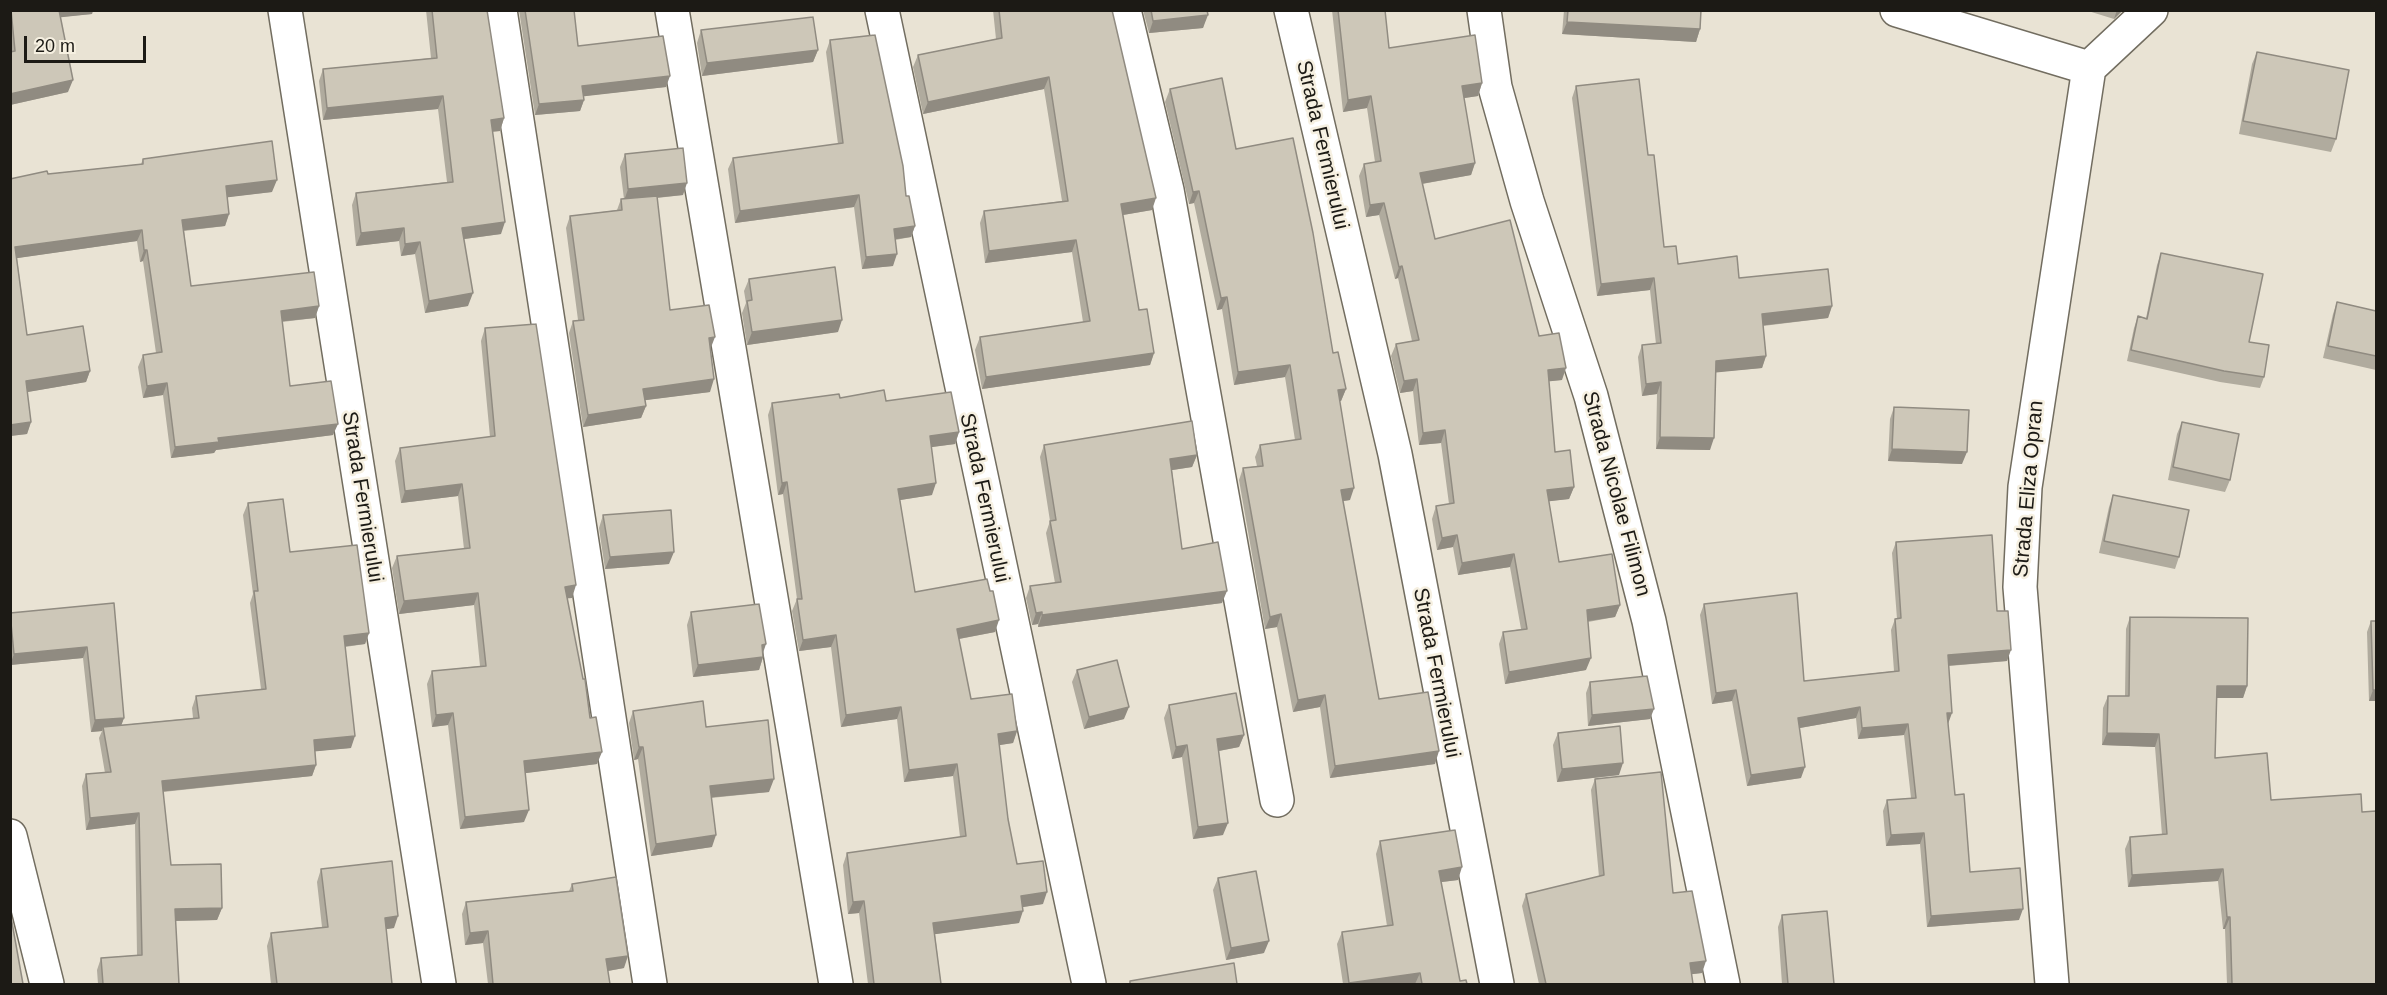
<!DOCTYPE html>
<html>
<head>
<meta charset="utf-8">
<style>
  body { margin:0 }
  #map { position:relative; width:2387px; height:995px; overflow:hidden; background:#e9e3d4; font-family:Helvetica,sans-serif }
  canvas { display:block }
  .frame { position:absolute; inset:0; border:12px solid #1c1a15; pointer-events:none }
  .scale { position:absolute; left:24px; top:36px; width:122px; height:27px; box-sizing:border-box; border:3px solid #1c1a15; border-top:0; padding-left:8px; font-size:18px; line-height:21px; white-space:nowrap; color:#1c1a15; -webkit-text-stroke:4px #f6f0e1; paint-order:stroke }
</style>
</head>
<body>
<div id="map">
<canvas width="2387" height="995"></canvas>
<div class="frame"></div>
<div class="scale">20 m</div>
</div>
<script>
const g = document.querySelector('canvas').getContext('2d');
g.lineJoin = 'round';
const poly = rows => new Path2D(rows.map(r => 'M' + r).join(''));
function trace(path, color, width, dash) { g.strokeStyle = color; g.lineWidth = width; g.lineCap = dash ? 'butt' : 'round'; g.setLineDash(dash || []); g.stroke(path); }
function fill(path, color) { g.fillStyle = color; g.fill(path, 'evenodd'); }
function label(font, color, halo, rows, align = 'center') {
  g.font = font + ' Helvetica,sans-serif'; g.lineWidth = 5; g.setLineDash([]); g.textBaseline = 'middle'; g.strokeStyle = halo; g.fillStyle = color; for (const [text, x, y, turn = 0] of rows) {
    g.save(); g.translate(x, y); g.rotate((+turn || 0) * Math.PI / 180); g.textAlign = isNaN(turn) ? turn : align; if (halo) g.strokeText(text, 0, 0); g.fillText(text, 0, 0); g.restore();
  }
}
const minor = poly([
  [285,10,439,984],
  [500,10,650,984],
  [672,10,836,984],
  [882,10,1089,984],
  [1124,10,1167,190,1277,800],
  [1291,10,1395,454,1497,984],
  [1484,10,1495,87,1527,201,1591,396,1649,621,1723,984],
  [1897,10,2089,68],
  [10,836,47,984],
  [2052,984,2020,587,2025,487,2089,68,2151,10]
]);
const wall = poly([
  [10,10,93,10,92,14,60,17,68,92,10,105],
  [426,10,487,10,504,118,500,131,492,132,501,234,464,239,468,306,425,313,415,254,401,256,399,241,356,246,352,205,356,193,447,182,438,109,323,120,319,81,323,69,431,58],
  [519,10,574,10,578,46,666,87,583,96,584,100,580,111,535,115],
  [993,10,1112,10,1152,210,1123,215,1139,310,1154,353,1150,365,982,389,975,350,980,337,1083,322,1072,252,985,263,980,223,984,211,1062,201,1044,89,923,114,913,67,918,55,996,39],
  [1143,10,1207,10,1203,28,1149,33],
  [1332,10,1385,10,1389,48,1482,83,1478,96,1464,98,1475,163,1471,175,1422,184,1435,239,1539,336,1562,380,1549,381,1555,452,1574,487,1569,499,1549,501,1559,562,1620,605,1615,617,1588,622,1586,670,1505,684,1499,644,1503,632,1521,629,1510,567,1458,575,1453,547,1437,550,1432,519,1436,506,1449,504,1441,443,1419,445,1413,391,1400,393,1391,356,1396,344,1412,341,1398,278,1395,279,1379,215,1366,217,1359,176,1364,164,1375,162,1367,108,1343,112],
  [1564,10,1701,10,1700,29,1696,42,1562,34],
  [2085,10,2123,10,2114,19],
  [701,30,818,50,813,62,702,76,697,43],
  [830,40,906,196,915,226,911,237,895,240,893,266,862,269,854,207,735,223,728,169,733,158,838,144,826,52],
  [2257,52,2336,139,2331,152,2239,134,2252,64],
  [1576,86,1648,155,1664,247,1678,264,1739,278,1832,306,1828,318,1763,326,1766,356,1762,368,1715,372,1710,450,1656,449,1657,394,1642,396,1638,357,1642,345,1656,344,1650,290,1597,296,1572,98],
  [1170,89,1236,149,1333,353,1346,389,1341,401,1340,401,1350,500,1343,501,1379,699,1435,764,1330,778,1320,707,1293,712,1277,627,1265,629,1239,480,1243,468,1257,466,1255,457,1260,445,1295,440,1285,377,1234,385,1222,309,1217,310,1194,203,1189,204,1165,102],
  [625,154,683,195,657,198,670,310,710,349,710,392,645,400,646,406,641,418,583,427,569,333,573,321,578,320,566,228,570,216,617,210,621,199,624,199,620,167],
  [143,159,272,192,227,197,229,214,225,226,184,231,191,286,319,306,315,318,282,322,290,386,333,435,216,450,214,453,171,458,163,395,143,398,138,367,143,355,156,353,143,261,140,262,137,241,17,258,27,335,90,371,86,382,27,392,31,422,27,434,10,436,10,179,48,174,141,164],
  [2161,253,2249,342,2264,377,2260,388,2220,382,2127,361,2134,328,2138,316,2146,318,2157,265],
  [749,279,838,332,747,345,742,313,746,303,744,291],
  [2337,302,2376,311,2376,370,2323,358,2333,314],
  [485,328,572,598,567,598,590,718,597,764,525,773,524,822,460,829,448,725,432,727,427,684,432,671,480,666,474,605,399,614,392,568,397,556,464,549,458,496,401,503,395,461,400,448,490,437,481,341],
  [840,398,886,401,959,432,955,444,931,447,932,495,900,500,915,592,995,632,959,639,971,699,1017,731,1013,743,999,745,1008,819,1017,864,1043,904,1022,907,1019,923,935,934,941,984,868,984,859,913,848,914,843,865,847,853,960,837,953,776,904,782,897,719,841,727,831,647,799,651,792,611,797,599,783,494,778,495,768,415,772,403],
  [1894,407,1962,464,1888,461,1890,419],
  [2182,422,2230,480,2225,492,2168,480,2177,434],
  [1044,445,1197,455,1192,467,1172,470,1182,549,1222,603,1038,627,1038,624,1032,625,1026,598,1030,586,1055,583,1046,533,1050,521,1040,457],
  [2113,495,2179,557,2175,569,2099,553,2109,507],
  [248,503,290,552,369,633,365,644,345,647,351,748,315,751,316,765,312,776,163,792,171,865,222,908,217,920,175,921,179,984,98,984,97,970,101,958,137,955,135,824,86,830,82,786,86,774,105,773,99,738,102,731,91,732,83,658,10,665,10,613,114,603,124,718,121,725,193,718,192,708,196,696,261,689,250,603,253,594,243,515],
  [603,515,669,564,605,569,599,528],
  [1896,542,1997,611,2007,661,1949,666,1948,724,1955,795,1970,872,2019,920,1927,927,1920,844,1886,846,1883,811,1887,800,1911,798,1904,735,1858,739,1856,718,1800,728,1801,778,1747,786,1732,701,1712,704,1700,615,1704,604,1804,681,1894,671,1891,630,1895,619,1897,619,1892,553],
  [691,612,763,654,763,657,759,670,693,677,687,625],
  [2130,617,2247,686,2243,698,2216,698,2215,758,2271,800,2376,984,2227,984,2225,929,2223,929,2218,881,2128,887,2125,849,2130,837,2162,835,2155,747,2102,745,2103,708,2108,696,2125,696,2126,629],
  [2371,621,2376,701,2369,701,2367,632],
  [1077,670,1124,719,1084,729,1072,682],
  [1590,682,1650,719,1588,726,1586,693],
  [1169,705,1244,735,1239,747,1219,751,1223,835,1193,839,1182,757,1172,759,1164,718],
  [633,711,706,727,769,792,711,798,712,847,651,856,638,759,634,760,629,723],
  [1558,733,1619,775,1557,782,1553,745],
  [1595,779,1673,893,1702,973,1691,974,1693,984,1539,984,1522,906,1526,894,1599,877,1591,790],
  [1380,841,1458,880,1441,882,1460,981,1467,984,1343,984,1337,944,1342,932,1387,926,1376,854],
  [321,869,394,928,386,929,392,984,271,984,267,946,271,933,322,927,317,882],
  [1218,878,1264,953,1226,960,1213,890],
  [572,884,624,968,608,971,610,984,488,984,483,943,465,945,462,914,466,902,569,891],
  [1782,915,1834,984,1782,984,1778,927]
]);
const shadedWall = poly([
  [56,10,93,10,92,14,54,18],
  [2117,10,2123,10,2114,19],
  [1208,15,1203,28,1149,33,1153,21],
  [1567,22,1700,29,1696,42,1562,34],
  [818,50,813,62,702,76,707,63],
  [670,76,666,87,578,97,582,86],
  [1049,77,1044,89,923,114,928,102],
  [73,80,68,92,10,105,10,94],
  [1482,83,1478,96,1458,99,1462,86],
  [443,96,438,109,323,120,327,108],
  [1371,96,1367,108,1343,112,1348,100],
  [584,100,580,111,535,115,539,104],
  [504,118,500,131,486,132,491,120],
  [1475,163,1471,175,1415,185,1420,173],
  [277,180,272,192,222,198,226,186],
  [687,183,683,195,624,201,628,189],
  [1199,191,1194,203,1189,204,1193,192],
  [859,195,854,207,735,223,740,211],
  [1156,198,1152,210,1117,216,1121,204],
  [1384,203,1379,215,1366,217,1370,205],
  [229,214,225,226,178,231,182,220],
  [505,222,501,234,457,240,462,228],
  [915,226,911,237,890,240,894,229],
  [404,228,399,241,356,246,361,233],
  [142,230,137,241,11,259,15,247],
  [1076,240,1072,252,985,263,989,251],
  [420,242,415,254,401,256,405,244],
  [144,250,147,250,143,261,140,262],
  [897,254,893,266,862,269,866,257],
  [1402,266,1398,278,1395,279,1399,267],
  [1654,278,1650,290,1597,296,1601,284],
  [473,293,468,306,425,313,429,301],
  [1227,297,1222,309,1217,310,1221,298],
  [319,306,315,318,276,322,281,311],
  [1832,306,1828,318,1758,326,1762,314],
  [842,320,838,332,747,345,752,332],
  [715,337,710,350,709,338],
  [1154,353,1150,365,982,389,986,377],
  [1766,356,1762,368,1711,373,1716,361],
  [1290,365,1285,377,1234,385,1238,372],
  [1566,368,1562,380,1543,382,1548,370],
  [90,371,86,382,22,393,26,381],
  [714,379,710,392,639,401,643,389],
  [1417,379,1413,391,1400,393,1404,381],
  [1661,382,1657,394,1642,396,1646,384],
  [167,383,163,395,143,398,147,386],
  [1346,389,1341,401,1334,402,1338,390],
  [646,406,641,418,583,427,588,415],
  [31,422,27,434,10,436,10,425],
  [338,424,333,435,216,450,214,453,171,458,175,447,218,438],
  [1445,430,1441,443,1419,445,1423,433],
  [959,432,955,444,925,448,930,436],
  [1660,437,1714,438,1710,450,1656,449],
  [1892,449,1967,452,1962,464,1888,461],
  [1197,455,1192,467,1166,471,1170,459],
  [787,482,783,494,778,495,782,483],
  [936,483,932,495,894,501,898,489],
  [462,484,458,496,401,503,405,491],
  [1574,487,1569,499,1543,502,1547,490],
  [1354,488,1350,500,1337,502,1341,490],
  [1457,535,1453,547,1437,550,1442,538],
  [674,552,669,564,605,569,610,557],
  [1514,554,1510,567,1458,575,1462,563],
  [576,585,572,598,560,599,565,587],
  [1227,591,1222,603,1038,627,1042,615],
  [478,593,474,605,399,614,404,601],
  [1620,605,1615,617,1582,622,1587,610],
  [1042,612,1038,624,1032,625,1036,613],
  [1281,614,1277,627,1265,629,1270,617],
  [999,620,995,632,953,640,957,629],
  [369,633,365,644,340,647,344,636],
  [836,635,831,647,799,651,803,640],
  [766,644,762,656,762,645],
  [87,647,83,658,10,665,14,654],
  [2011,650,2007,661,1944,666,1948,655],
  [763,657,759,670,693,677,698,665],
  [1591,658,1586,670,1505,684,1509,672],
  [2217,686,2247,686,2243,698,2212,698],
  [1736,690,1732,701,1712,704,1716,693],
  [2373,690,2376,690,2376,701,2369,701],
  [1325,695,1320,707,1293,712,1298,700],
  [901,707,897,719,841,727,846,715],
  [1129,707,1124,719,1084,729,1089,717],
  [1860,707,1856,718,1794,729,1798,718],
  [1654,709,1650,719,1588,726,1592,715],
  [453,713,448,725,432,727,436,715],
  [1947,713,1952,713,1948,724,1942,724],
  [124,718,120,729,103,727,102,731,91,732,95,720],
  [1908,724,1904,735,1858,739,1862,728],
  [1017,731,1013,743,994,746,998,734],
  [2107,733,2159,734,2155,747,2102,745],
  [1244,735,1239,747,1213,752,1217,739],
  [355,736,351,748,309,752,314,740],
  [1187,745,1182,757,1172,759,1176,747],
  [639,747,643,747,638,759,634,760],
  [1439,751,1435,764,1330,778,1335,766],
  [602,752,597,764,519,774,524,761],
  [1623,763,1619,775,1557,782,1562,769],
  [957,764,953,776,904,782,909,770],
  [316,765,312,776,158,792,162,781],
  [1805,767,1801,778,1747,786,1751,775],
  [774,779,769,792,705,798,710,786],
  [529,810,524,822,460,829,465,817],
  [139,813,135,824,86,830,90,818],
  [1228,823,1223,835,1193,839,1198,827],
  [1924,833,1920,844,1886,846,1891,835],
  [716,835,712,847,651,856,656,844],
  [1462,867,1458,880,1434,883,1439,871],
  [2223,869,2218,881,2128,887,2132,875],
  [1047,892,1043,904,1017,908,1021,896],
  [864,901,859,913,848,914,853,902],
  [222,908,217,920,170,921,175,909],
  [2023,909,2019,920,1927,927,1931,916],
  [1023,911,1019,923,929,935,933,923],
  [398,916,394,928,380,930,385,918],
  [2227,917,2230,917,2225,929,2223,929],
  [488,931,483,943,465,945,470,933],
  [1269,941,1264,953,1226,960,1231,948],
  [628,956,624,968,602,972,606,959],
  [1706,961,1702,973,1685,975,1690,963],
  [1420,973,1415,984,1348,984,1349,983]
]);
const building = poly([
  [11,10,59,10,73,80,10,94,10,52,15,51,11,10],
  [432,10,487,10,504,118,491,120,505,222,462,228,473,293,429,301,420,242,405,244,404,228,361,233,356,193,453,182,443,96,327,108,323,69,437,58,432,10],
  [525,10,574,10,578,46,663,36,670,76,582,86,584,100,539,104,525,10],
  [999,10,1112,10,1156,198,1121,204,1139,310,1147,309,1154,353,986,377,980,337,1090,321,1076,240,989,251,984,211,1068,201,1049,77,928,102,918,55,1002,38,999,10],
  [1151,10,1207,10,1208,15,1153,21,1151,10],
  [1338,10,1385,10,1389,48,1475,35,1482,83,1462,86,1475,163,1420,173,1435,239,1510,220,1539,336,1559,333,1566,368,1548,370,1555,452,1570,450,1574,487,1547,490,1559,562,1612,554,1620,605,1587,610,1591,658,1509,672,1503,632,1527,629,1514,554,1462,563,1457,535,1442,538,1436,506,1454,503,1445,430,1423,433,1417,379,1404,381,1396,344,1419,340,1402,266,1399,267,1384,203,1370,205,1364,164,1381,161,1371,96,1348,100,1338,10],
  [1568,10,1701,10,1700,29,1567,22,1568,10],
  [813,17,818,50,707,63,701,30,813,17],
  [875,35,903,166,906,196,909,196,915,226,894,229,897,254,866,257,859,195,740,211,733,158,843,143,830,40,875,35],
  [2257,52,2349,70,2336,139,2243,121,2257,52],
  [1222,78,1236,149,1293,138,1313,233,1333,353,1338,352,1346,389,1338,390,1354,488,1341,490,1379,699,1428,692,1439,751,1335,766,1325,695,1298,700,1281,614,1270,617,1243,468,1263,466,1260,445,1301,439,1290,365,1238,372,1227,297,1221,298,1199,191,1193,192,1170,89,1222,78],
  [1639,79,1648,155,1654,155,1664,247,1676,246,1678,264,1737,256,1739,278,1828,269,1832,306,1762,314,1766,356,1716,361,1714,438,1660,437,1661,382,1646,384,1642,345,1661,343,1654,278,1601,284,1576,86,1639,79],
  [272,141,277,180,226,186,229,214,182,220,191,286,314,272,319,306,281,311,290,386,331,381,338,424,218,438,219,442,175,447,167,383,147,386,143,355,162,352,147,250,144,250,142,230,15,247,27,335,83,326,90,371,26,381,31,422,10,425,10,179,47,171,48,174,143,164,143,159,272,141],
  [683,148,687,183,628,189,625,154,683,148],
  [657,196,670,310,709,305,715,337,709,338,714,379,643,389,646,406,588,415,573,321,584,320,570,216,622,210,621,199,657,196],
  [2161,253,2263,274,2249,342,2269,345,2264,377,2224,371,2131,350,2138,316,2147,319,2161,253],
  [835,267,842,320,752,332,747,301,752,300,749,279,835,267],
  [2337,302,2376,311,2376,356,2328,346,2337,302],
  [536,324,576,585,565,587,583,679,585,679,590,718,596,717,602,752,524,761,529,810,465,817,453,713,436,715,432,671,486,666,478,593,404,601,397,556,470,548,462,484,405,491,400,448,495,436,485,328,536,324],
  [884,390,886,401,951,392,959,432,930,436,936,483,898,489,915,592,987,579,990,591,993,591,999,620,957,629,971,699,1012,694,1017,731,998,734,1008,819,1017,864,1043,861,1047,892,1021,896,1023,911,933,923,941,984,874,984,864,901,853,902,847,853,966,836,957,764,909,770,901,707,846,715,836,635,803,640,797,599,802,599,787,482,782,483,772,403,839,394,840,398,884,390],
  [1894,407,1969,410,1967,452,1892,449,1894,407],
  [1192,421,1197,455,1170,459,1182,549,1218,542,1227,591,1042,615,1042,612,1036,613,1030,586,1061,582,1050,521,1056,520,1044,445,1192,421],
  [2182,422,2239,434,2230,480,2173,467,2182,422],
  [2113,495,2189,510,2179,557,2104,541,2113,495],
  [283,499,290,552,357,545,369,633,344,636,355,736,314,740,316,765,162,781,171,865,221,864,222,908,175,909,179,984,103,984,101,958,142,955,139,813,90,818,86,774,111,772,103,727,199,718,196,696,266,689,254,591,258,591,248,503,283,499],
  [671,510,674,552,610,557,603,515,671,510],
  [1992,535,1997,611,2008,611,2011,650,1948,655,1952,713,1947,713,1955,795,1964,794,1970,872,2020,868,2023,909,1931,916,1924,833,1891,835,1887,800,1916,798,1908,724,1862,728,1860,707,1798,718,1805,767,1751,775,1736,690,1716,693,1704,604,1797,593,1804,681,1899,671,1895,619,1901,618,1896,542,1992,535],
  [114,603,124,718,95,720,87,647,14,654,10,613,114,603],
  [759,604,766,644,762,645,763,657,698,665,691,612,759,604],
  [2130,617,2248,618,2247,686,2217,686,2215,758,2267,753,2271,800,2361,794,2362,812,2376,811,2376,984,2232,984,2230,917,2227,917,2223,869,2132,875,2130,837,2167,834,2159,734,2107,733,2108,696,2129,696,2130,617],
  [2371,621,2376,621,2376,690,2373,690,2371,621],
  [1117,660,1129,707,1089,717,1077,670,1117,660],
  [1647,676,1654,709,1592,715,1590,682,1647,676],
  [1236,693,1244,735,1217,739,1228,823,1198,827,1187,745,1176,747,1169,705,1236,693],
  [703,701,706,727,768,720,774,779,710,786,716,835,656,844,643,747,639,747,633,711,703,701],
  [1620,726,1623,763,1562,769,1558,733,1620,726],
  [1661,772,1673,893,1692,891,1706,961,1690,963,1693,984,1546,984,1526,894,1604,875,1595,779,1661,772],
  [1455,830,1462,867,1439,871,1460,981,1466,980,1467,984,1422,984,1420,973,1349,983,1342,932,1393,925,1380,841,1455,830],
  [392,861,398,916,385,918,392,984,277,984,271,933,328,927,321,869,392,861],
  [1256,871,1269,941,1231,948,1218,878,1256,871],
  [616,877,628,956,606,959,610,984,493,984,488,931,470,933,466,902,573,891,572,884,616,877],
  [1827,911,1834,984,1788,984,1782,915,1827,911],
  [10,917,11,917,23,984,10,984,10,917],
  [1234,963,1237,984,1130,984,1130,981,1234,963]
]);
const streetNames = [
  ["Strada Fermierului",1322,145,77],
  ["Strada Eliza Opran",2029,489,-85],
  ["Strada Nicolae Filimon",1616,494,75],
  ["Strada Fermierului",362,497,81],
  ["Strada Fermierului",984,498,78],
  ["Strada Fermierului",1436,673,79]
];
trace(minor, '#726d60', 36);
trace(minor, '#fff', 33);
fill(wall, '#b0ab9e');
fill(shadedWall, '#908b81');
fill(building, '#cdc7b8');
trace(building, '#908b81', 1.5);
label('21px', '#1c1a15', '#f6f0e1', streetNames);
</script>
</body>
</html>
